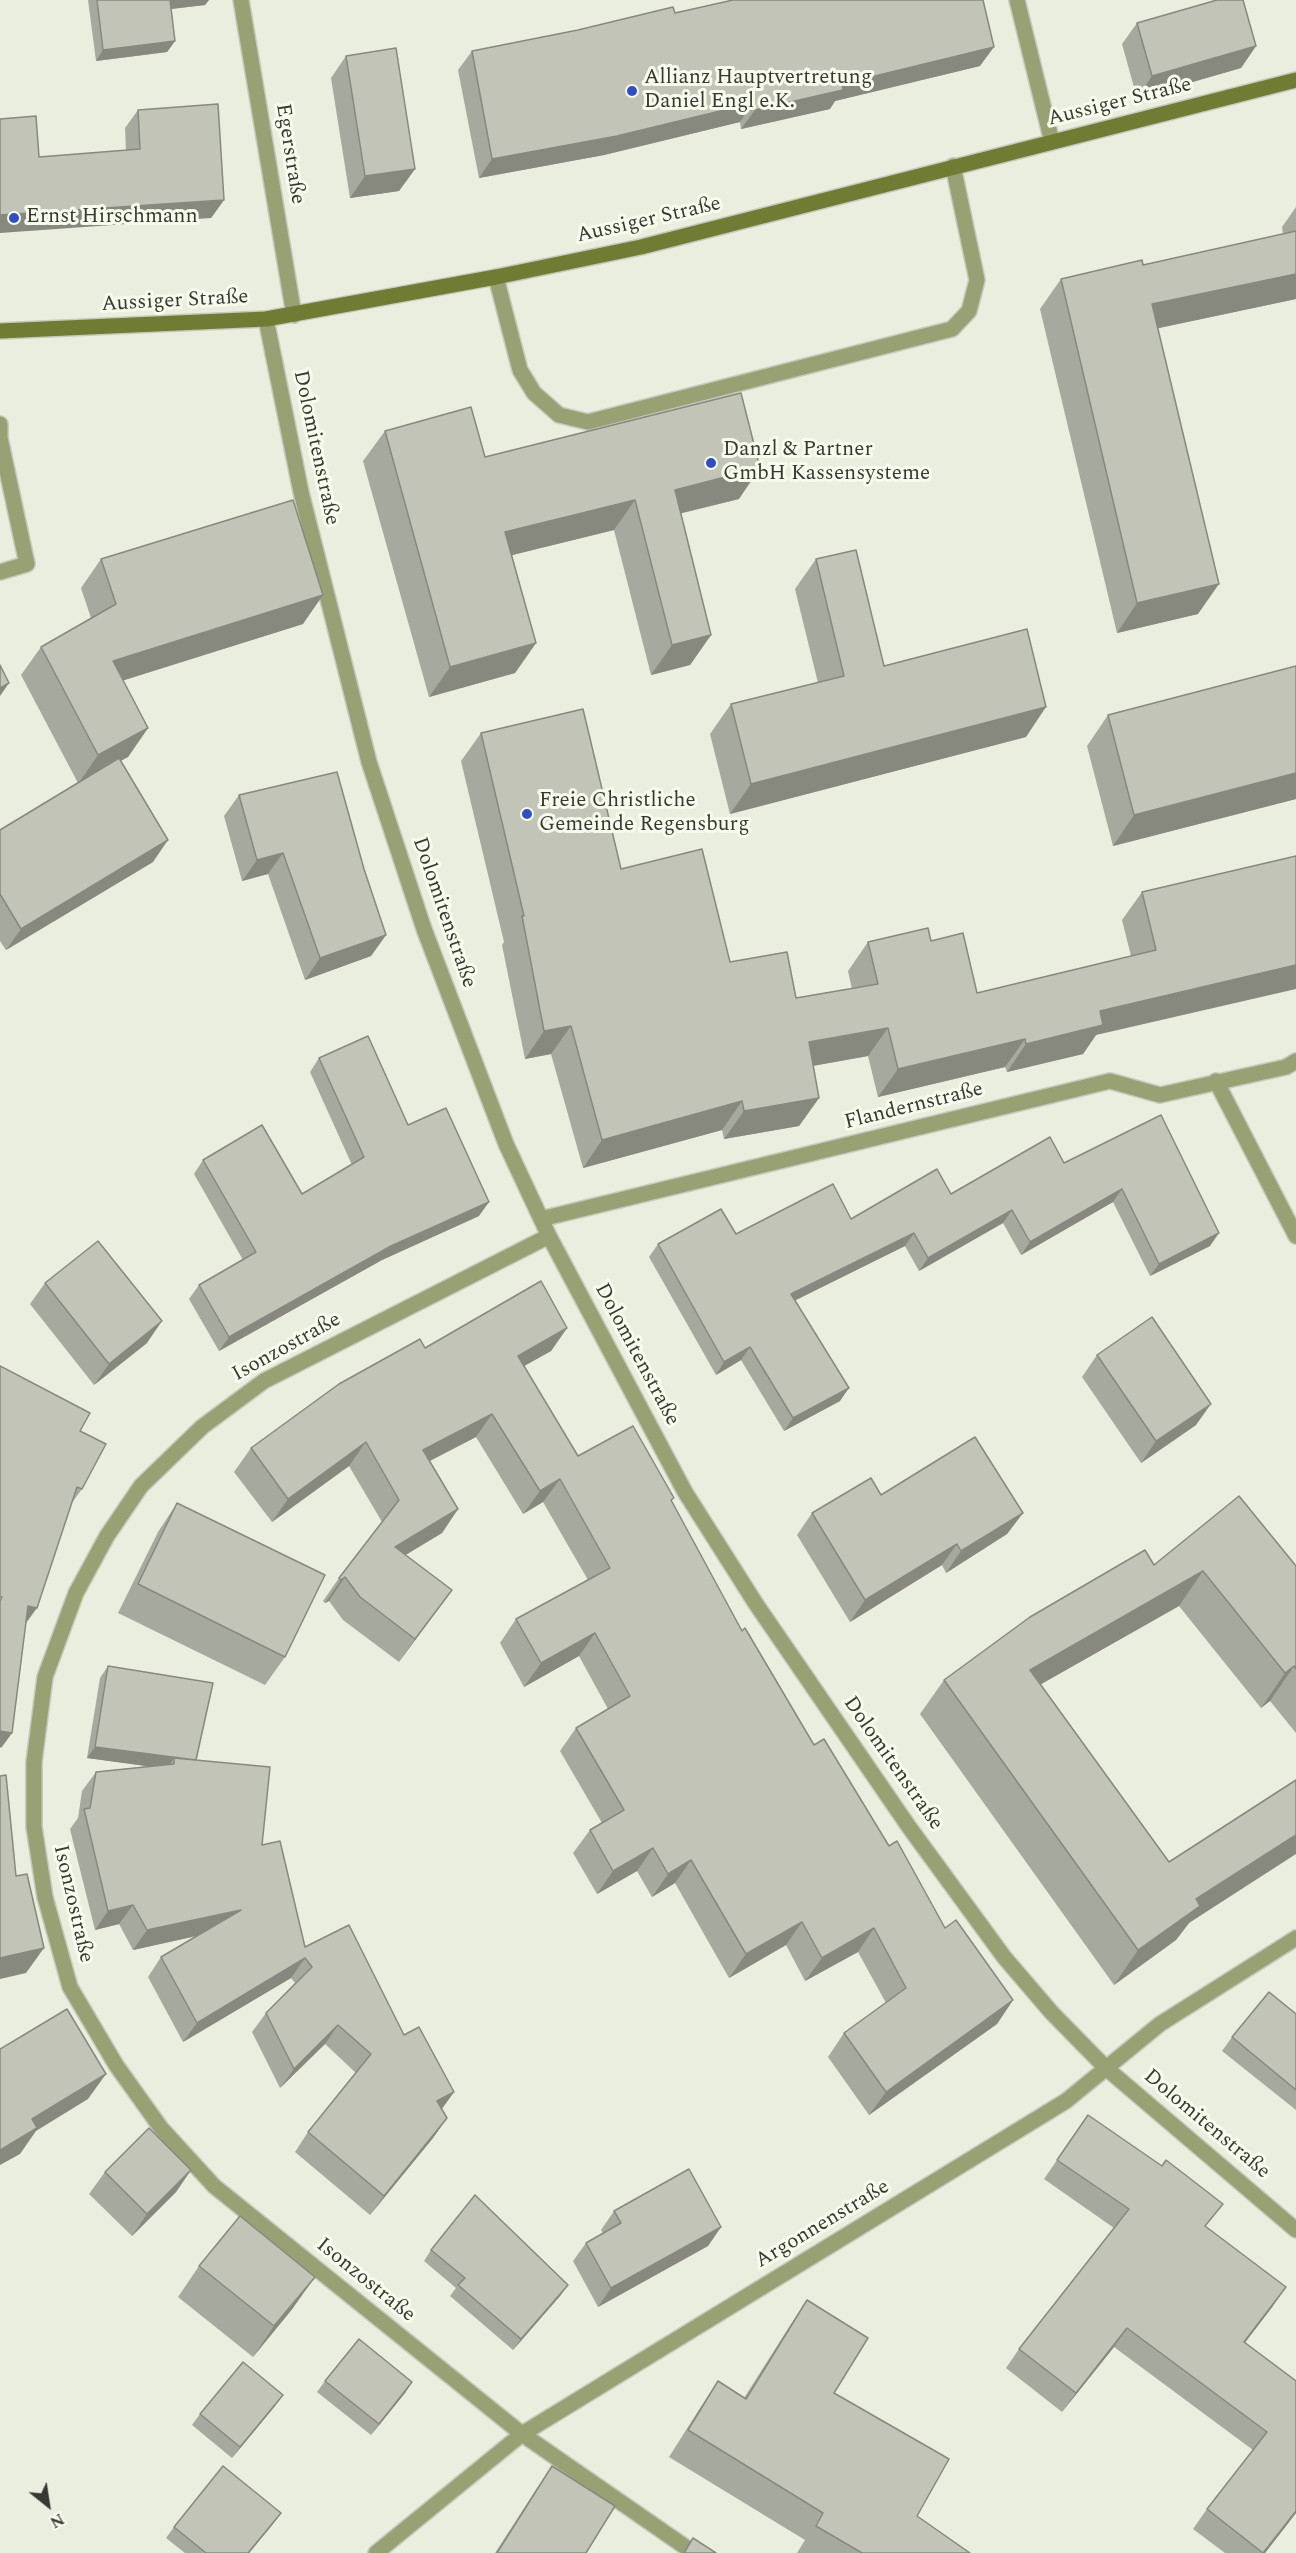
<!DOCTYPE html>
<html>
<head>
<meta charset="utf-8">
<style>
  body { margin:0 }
  #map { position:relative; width:1296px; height:2553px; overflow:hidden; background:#eaeedf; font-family:Spectral,serif }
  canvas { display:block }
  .north { position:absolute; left:18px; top:2475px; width:60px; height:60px; -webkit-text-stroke:4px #f7fbec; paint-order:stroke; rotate:150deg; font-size:16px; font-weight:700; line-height:24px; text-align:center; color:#373833 }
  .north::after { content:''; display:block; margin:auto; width:21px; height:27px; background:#373833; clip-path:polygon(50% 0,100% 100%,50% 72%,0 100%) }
</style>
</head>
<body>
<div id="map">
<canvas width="1296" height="2553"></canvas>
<div class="north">N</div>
</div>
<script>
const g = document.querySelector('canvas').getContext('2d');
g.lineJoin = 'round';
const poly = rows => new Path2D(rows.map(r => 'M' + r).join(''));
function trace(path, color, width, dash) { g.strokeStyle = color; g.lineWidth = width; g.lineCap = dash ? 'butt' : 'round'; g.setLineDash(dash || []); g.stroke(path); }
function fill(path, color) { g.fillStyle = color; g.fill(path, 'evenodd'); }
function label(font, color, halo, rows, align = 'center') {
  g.font = font + ' Spectral,serif'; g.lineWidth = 6; g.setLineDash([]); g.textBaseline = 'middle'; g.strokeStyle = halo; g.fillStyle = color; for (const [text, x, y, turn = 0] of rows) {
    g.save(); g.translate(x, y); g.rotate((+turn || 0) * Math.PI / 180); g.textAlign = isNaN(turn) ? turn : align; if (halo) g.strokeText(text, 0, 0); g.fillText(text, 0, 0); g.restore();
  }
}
const lane = poly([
  [496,277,520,370,534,393,559,415,588,422,952,329,969,311,977,280,953,166],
  [0,424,0,438,27,564,0,572],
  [1216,1081,1296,1236]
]);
const street = poly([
  [241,0,294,315],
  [1017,0,1052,142],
  [266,319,301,492,369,762,424,929,506,1144,549,1236,685,1492,756,1604,909,1827,1004,1957,1052,2013,1106,2068,1296,2230],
  [541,1219,1110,1081,1160,1095,1286,1067,1296,1061],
  [549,1236,264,1381,202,1427,141,1486,107,1536,76,1593,45,1677,34,1762,34,1827,45,1897,70,1987,116,2065,161,2128,214,2186,522,2434,694,2553],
  [376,2553,522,2434,1066,2101,1160,2024,1296,1938]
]);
const secondary = poly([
  [0,331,266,319,496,277,641,247,1296,80]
]);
const wall = poly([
  [88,0,209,0,205,5,171,9,175,41,167,52,96,61],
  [675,13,980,66,835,101,830,109,741,129,740,122,604,155,479,178,458,70,472,51],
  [1137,23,1256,46,1241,68,1137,98,1122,44],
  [346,56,415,169,399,191,350,198,331,78],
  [138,110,224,200,211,218,39,157,126,150,125,128],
  [1296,207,1296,299,1158,328,1198,614,1117,633,1040,309,1061,279,1143,265,1283,234,1282,227],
  [385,431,485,457,739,499,681,513,711,635,690,665,651,675,614,530,512,555,536,643,515,673,429,697,363,461],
  [101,559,303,624,123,680,148,728,128,757,120,761,153,862,6,950,0,941,0,830,78,783,21,675,41,647,91,618,81,588],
  [816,559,884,666,1026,737,730,814,710,734,731,704,818,683,795,589],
  [1296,666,1296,799,1113,846,1087,746,1108,715],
  [481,733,621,869,730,962,796,998,852,989,848,971,868,942,931,941,977,993,1131,956,1122,920,1142,892,1296,856,1096,1035,1083,1054,1007,1072,1005,1067,878,1097,868,1056,813,1066,819,1098,799,1126,724,1139,722,1130,583,1168,551,1054,525,1059,502,945,504,942,461,761],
  [239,795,364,869,386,935,371,956,305,980,268,874,242,881,224,816],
  [319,1058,408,1125,479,1216,382,1260,219,1351,189,1299,199,1285,243,1260,194,1174,203,1160,302,1194,352,1165,310,1072],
  [1161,1115,1210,1246,1150,1276,1113,1202,1021,1255,1003,1223,919,1271,905,1246,795,1300,840,1401,784,1431,741,1360,716,1375,649,1257,658,1244,851,1219,951,1194,1064,1163],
  [45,1283,147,1343,94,1385,30,1304],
  [567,1328,551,1351,524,1366,578,1456,671,1501,742,1631,814,1745,889,1846,945,1928,1013,2000,997,2024,869,2115,828,2057,844,2033,886,2003,858,1952,805,1981,786,1945,729,1978,675,1883,652,1897,637,1871,597,1894,573,1853,590,1830,602,1823,560,1751,576,1728,608,1709,579,1656,524,1687,500,1643,516,1619,588,1580,543,1502,523,1514,476,1437,430,1461,458,1509,442,1533,405,1555,452,1590,399,1662,343,1620,329,1601,325,1603,323,1601,339,1578,382,1522,349,1466,272,1522,234,1472,251,1448,425,1348],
  [1097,1355,1196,1425,1141,1463,1082,1377],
  [0,1366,80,1431,82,1489,71,1504,26,1623,12,1733,1,1748],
  [881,1495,1023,1513,1007,1534,946,1573,942,1565,850,1622,797,1535,812,1513],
  [177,1503,285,1657,265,1685,118,1613,158,1532],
  [1154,1565,1296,1566,1296,1733,1270,1701,1261,1708,1179,1606,1041,1684,1189,1923,1176,1940,1114,1985,920,1714,944,1680],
  [108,1666,196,1760,262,1845,305,1947,404,2035,454,2092,442,2109,447,2118,433,2138,370,2215,295,2152,308,2132,356,2073,325,2044,280,2088,252,2032,266,2013,295,1983,291,1978,183,2042,148,1977,161,1957,197,1936,133,1950,119,1924,95,1930,70,1829,78,1818,82,1791,96,1772,149,1766,87,1758,100,1678],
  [1296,2014,1296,2110,1222,2051,1232,2037],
  [1088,2115,1206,2227,1273,2306,1245,2342,1296,2381,1296,2513,1265,2553,1225,2553,1193,2529,1207,2509,1253,2450,1114,2347,1062,2412,1006,2368,1019,2349,1114,2228,1044,2179],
  [191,2170,176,2192,132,2236,89,2194,105,2172],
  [614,2211,721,2227,708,2246,598,2307,573,2261,586,2243,603,2233,601,2230],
  [431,2250,568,2285,560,2296,513,2350,450,2296,456,2288,424,2261],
  [199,2266,293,2308,253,2357,178,2297],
  [807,2300,834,2393,917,2516,970,2553,797,2553,805,2540,669,2457,700,2408,718,2381,744,2398,789,2327],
  [325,2381,412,2382,405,2393,371,2435,317,2392],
  [275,2406,232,2458,192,2425,200,2414],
  [552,2466,586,2553,495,2553,537,2488],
  [273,2524,249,2553,185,2553,166,2538,174,2527]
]);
const shadedWall = poly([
  [169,0,209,0,205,5,162,10],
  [175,41,167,52,96,61,103,50],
  [1256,46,1241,68,1137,98,1152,76],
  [994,47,980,66,835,101,830,109,741,129,755,110,842,84],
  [753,103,740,122,604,155,479,178,492,159],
  [415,169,399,191,350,198,365,176],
  [224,200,211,218,0,233,0,215],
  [1296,274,1296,299,1131,334,1152,304],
  [760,468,739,499,654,520,675,490],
  [635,500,614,530,484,562,505,532],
  [1219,584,1198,614,1117,633,1137,603],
  [323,595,303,624,93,690,113,661],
  [711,635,690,665,651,675,672,645],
  [536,643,515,673,429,697,450,667],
  [9,683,0,696,0,688],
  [1046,707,1026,737,730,814,751,784],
  [148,728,128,757,78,784,98,755],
  [1296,773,1296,799,1113,846,1134,815],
  [168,840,153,862,6,950,21,929],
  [283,853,268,874,242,881,257,860],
  [386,935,371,956,305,980,320,958],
  [1296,965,1296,989,1096,1035,1083,1054,1007,1072,1026,1044,1100,1011],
  [571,1026,551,1054,525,1059,544,1031],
  [888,1028,868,1056,789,1070,809,1042],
  [1025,1039,1005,1067,878,1097,898,1069],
  [819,1098,799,1126,724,1139,744,1111],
  [742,1101,722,1130,583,1168,602,1140],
  [1122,1189,1113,1202,1021,1255,1030,1242],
  [489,1202,479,1216,382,1260,219,1351,229,1337,391,1246],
  [1012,1210,1003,1223,919,1271,928,1258],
  [914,1233,905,1246,782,1307,791,1294],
  [1219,1233,1210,1246,1150,1276,1159,1264],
  [162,1321,147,1343,94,1385,109,1364],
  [567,1328,551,1351,501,1379,518,1356],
  [750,1347,741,1360,716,1375,724,1362],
  [849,1388,840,1401,784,1431,793,1418],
  [1211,1404,1196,1425,1141,1463,1156,1441],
  [492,1414,476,1437,406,1473,423,1450],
  [366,1442,349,1466,272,1522,288,1499],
  [560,1479,543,1502,523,1514,540,1491],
  [458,1509,442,1533,379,1571,395,1547],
  [1023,1513,1007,1534,946,1573,961,1551],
  [957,1544,942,1565,850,1622,865,1600],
  [1203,1571,1179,1606,1006,1704,1030,1670],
  [345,1577,329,1601,325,1603,341,1580],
  [452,1590,435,1613,399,1662,415,1639],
  [28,1606,37,1608,26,1623],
  [595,1633,579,1656,524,1687,541,1663],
  [1294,1666,1270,1701,1261,1708,1285,1673],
  [0,1731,12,1733,1,1748,0,1747],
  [95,1747,196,1760,174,1764,174,1758,167,1769,87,1758],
  [1296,1835,1296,1854,1189,1923,1176,1940,1114,1985,1138,1950,1196,1899],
  [653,1848,637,1871,597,1894,613,1871],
  [691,1860,675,1883,652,1897,668,1874],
  [133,1905,119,1924,95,1930,108,1911],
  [241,1910,227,1929,133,1950,147,1930],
  [802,1922,786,1945,729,1978,746,1954],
  [874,1928,858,1952,805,1981,822,1958],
  [44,1948,26,1973,0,1979,0,1958],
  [305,1958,291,1978,183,2042,197,2023],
  [1013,2000,997,2024,869,2115,886,2092],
  [338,2025,325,2044,280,2088,294,2069],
  [106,2074,88,2099,36,2131,20,2154,0,2165,0,2150,32,2119],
  [454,2092,440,2111,437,2101],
  [447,2118,433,2138,370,2215,384,2196],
  [191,2170,176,2192,132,2236,147,2214],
  [721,2227,708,2246,598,2307,611,2288],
  [315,2277,293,2308,253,2357,274,2326],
  [568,2285,560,2296,513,2350,521,2339],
  [1286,2287,1273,2306,1231,2361,1244,2342],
  [1127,2328,1114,2347,1062,2412,1076,2393],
  [412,2382,405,2393,371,2435,379,2424],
  [283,2395,275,2406,232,2458,240,2447],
  [1296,2511,1296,2513,1265,2553,1263,2553],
  [281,2513,273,2524,249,2553,248,2553]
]);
const building = poly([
  [97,0,170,0,175,41,103,50,97,0],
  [733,0,983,0,994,47,842,84,843,90,755,110,753,103,617,136,492,159,472,51,578,30,673,7,675,13,733,0],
  [1217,0,1243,0,1256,46,1152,76,1137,23,1217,0],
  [396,48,415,169,365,176,346,56,396,48],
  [218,104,224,200,0,215,0,119,36,116,39,157,140,149,138,110,218,104],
  [1296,231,1296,274,1152,304,1219,584,1137,603,1061,279,1142,260,1143,265,1296,231],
  [741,393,760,468,675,490,711,635,672,645,635,500,505,532,536,643,450,667,385,431,471,407,485,457,741,393],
  [293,500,323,595,113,661,148,728,98,755,41,647,116,604,101,559,293,500],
  [856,550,884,666,1027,629,1046,707,751,784,731,704,844,676,816,559,856,550],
  [0,665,9,683,0,688,0,665],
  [1296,666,1296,773,1134,815,1108,715,1296,666],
  [583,709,621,869,702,849,730,962,787,952,796,998,878,984,868,942,928,928,931,941,963,933,977,993,1156,950,1142,892,1296,856,1296,965,1100,1011,1103,1025,1026,1044,1025,1039,898,1069,888,1028,809,1042,819,1098,744,1111,742,1101,602,1140,571,1026,544,1031,522,916,524,916,481,733,583,709],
  [119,758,168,840,21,929,0,894,0,830,119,758],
  [337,772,364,869,386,935,320,958,283,853,257,860,239,795,337,772],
  [368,1036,408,1125,446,1108,489,1202,391,1246,229,1337,199,1285,256,1252,203,1160,262,1125,302,1194,364,1157,319,1058,368,1036],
  [1161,1115,1219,1233,1159,1264,1122,1189,1030,1242,1012,1210,928,1258,914,1233,791,1294,849,1388,793,1418,750,1347,724,1362,658,1244,721,1209,736,1234,833,1184,851,1219,937,1169,951,1194,1050,1137,1064,1163,1161,1115],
  [98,1241,162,1321,109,1364,45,1283,98,1241],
  [541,1281,567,1328,518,1356,578,1456,633,1426,674,1498,671,1500,742,1631,745,1628,814,1745,824,1739,889,1846,897,1841,945,1928,956,1920,1013,2000,886,2092,844,2033,906,1988,874,1928,822,1958,802,1922,746,1954,691,1860,668,1874,653,1848,613,1871,590,1830,624,1810,576,1728,630,1696,595,1633,541,1663,516,1619,610,1568,560,1479,540,1491,492,1414,423,1450,458,1509,395,1547,452,1590,415,1639,360,1597,345,1577,341,1580,339,1578,399,1500,366,1442,288,1499,251,1448,339,1384,420,1339,425,1348,541,1281],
  [1152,1317,1211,1404,1156,1441,1097,1355,1152,1317],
  [0,1366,90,1413,80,1431,106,1444,82,1489,77,1487,37,1608,28,1606,12,1733,0,1731,0,1601,2,1597,0,1597,0,1366],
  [975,1437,1023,1513,961,1551,957,1544,865,1600,812,1513,871,1478,881,1495,975,1437],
  [1239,1496,1296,1566,1296,1669,1294,1666,1285,1673,1203,1571,1030,1670,1169,1862,1296,1780,1296,1835,1196,1899,1200,1906,1138,1950,944,1680,1030,1617,1145,1550,1154,1565,1239,1496],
  [177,1503,325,1575,285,1657,138,1584,177,1503],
  [108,1666,213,1683,196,1760,95,1747,108,1666],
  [174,1758,270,1767,262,1845,280,1841,305,1947,349,1925,404,2035,419,2027,454,2092,437,2101,447,2118,384,2196,308,2132,371,2054,338,2025,294,2069,266,2013,312,1967,305,1958,197,2023,161,1957,241,1910,147,1930,133,1905,108,1911,84,1809,90,1808,96,1772,174,1764,174,1758],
  [6,1775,16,1876,27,1874,44,1948,0,1958,0,1776,6,1775],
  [1269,1992,1296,2014,1296,2090,1232,2037,1269,1992],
  [67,2009,106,2074,32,2119,37,2128,0,2150,0,2049,67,2009],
  [1088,2115,1162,2166,1166,2160,1223,2204,1205,2226,1286,2287,1244,2342,1296,2381,1296,2511,1263,2553,1207,2509,1267,2432,1127,2328,1076,2393,1019,2349,1129,2209,1057,2160,1088,2115],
  [149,2128,191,2170,147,2214,105,2172,149,2128],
  [689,2169,721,2227,611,2288,586,2243,621,2223,614,2211,689,2169],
  [475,2195,568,2285,521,2339,458,2285,465,2278,431,2250,475,2195],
  [240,2216,315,2277,274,2326,199,2266,240,2216],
  [807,2300,868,2338,834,2393,949,2459,917,2516,970,2553,862,2553,816,2526,823,2513,688,2430,718,2381,746,2399,807,2300],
  [359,2339,412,2382,379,2424,325,2381,359,2339],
  [243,2362,283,2395,240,2447,200,2414,243,2362],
  [223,2466,281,2513,248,2553,206,2553,174,2527,223,2466],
  [552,2466,615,2506,586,2553,497,2553,552,2466],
  [693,2538,716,2553,684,2553,693,2538]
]);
const markers = [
  [632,91,6,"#304ebf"],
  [14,218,6,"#304ebf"],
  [711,463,6,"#304ebf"],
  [527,814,6,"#304ebf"]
];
const poiNames = [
  ["Allianz Hauptvertretung",644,79],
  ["Daniel Engl e.K.",644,103],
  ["Ernst Hirschmann",26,218],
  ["Danzl & Partner",723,451],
  ["GmbH Kassensysteme",723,475],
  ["Freie Christliche",539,802],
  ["Gemeinde Regensburg",539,826]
];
const streetNames = [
  ["Aussiger Straße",1120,103,-14],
  ["Egerstraße",289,154,81],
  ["Aussiger Straße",649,221,-13],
  ["Aussiger Straße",175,302,-3],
  ["Dolomitenstraße",315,448,78],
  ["Dolomitenstraße",443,913,71],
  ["Flandernstraße",914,1107,-14],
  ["Isonzostraße",287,1348,-29],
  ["Dolomitenstraße",636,1355,62],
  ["Dolomitenstraße",892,1764,55],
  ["Isonzostraße",72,1904,77],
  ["Dolomitenstraße",1206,2125,40],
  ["Argonnenstraße",823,2225,-31],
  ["Isonzostraße",365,2281,39]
];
trace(lane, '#c6cabd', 18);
trace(street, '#c6cabd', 18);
trace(secondary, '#c6cabd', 18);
trace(lane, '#98a173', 15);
trace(street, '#98a173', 15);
trace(secondary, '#707c33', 15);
fill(wall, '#a6a99d');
fill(shadedWall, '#87897f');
fill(building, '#c1c4b6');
trace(building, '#87897f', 1.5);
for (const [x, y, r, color] of markers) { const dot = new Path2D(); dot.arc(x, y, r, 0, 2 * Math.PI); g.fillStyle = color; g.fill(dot); trace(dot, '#f7fbec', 2); }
label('21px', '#373833', '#f7fbec', poiNames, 'left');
label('21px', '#373833', '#f7fbec', streetNames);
</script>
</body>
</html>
